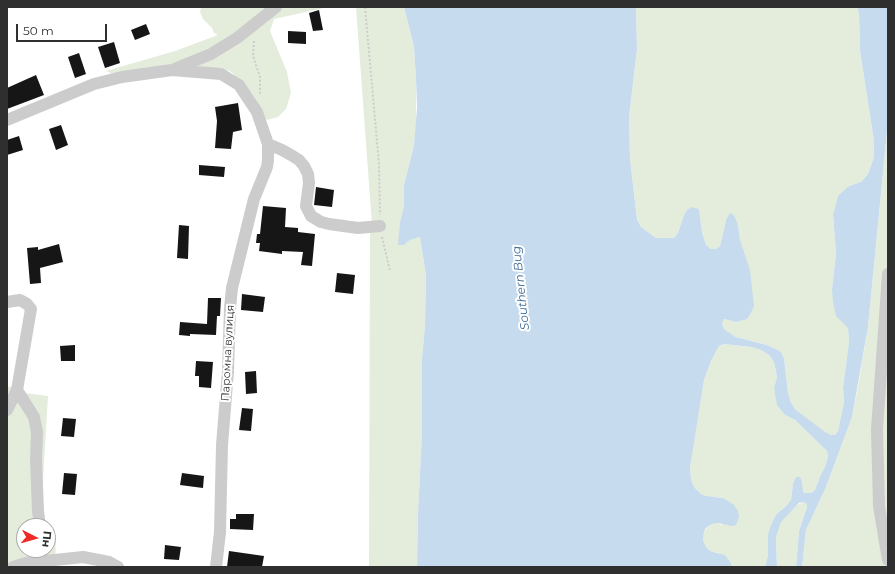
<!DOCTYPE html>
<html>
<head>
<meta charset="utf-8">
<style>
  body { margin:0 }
  #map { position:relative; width:895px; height:574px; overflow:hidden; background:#fff; font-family:Montserrat,sans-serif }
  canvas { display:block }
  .frame { position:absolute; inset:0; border:8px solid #2f2f2f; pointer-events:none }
  .north { position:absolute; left:16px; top:518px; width:40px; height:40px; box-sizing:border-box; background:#fff; border:1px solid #acacac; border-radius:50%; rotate:96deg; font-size:11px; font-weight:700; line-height:16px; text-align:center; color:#2f2f2f }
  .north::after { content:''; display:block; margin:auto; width:14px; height:18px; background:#f02a27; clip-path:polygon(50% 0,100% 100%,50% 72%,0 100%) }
  .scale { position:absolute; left:16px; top:24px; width:91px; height:18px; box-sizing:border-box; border:2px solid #2f2f2f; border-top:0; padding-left:5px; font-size:12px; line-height:14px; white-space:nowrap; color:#2f2f2f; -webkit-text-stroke:3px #fff; paint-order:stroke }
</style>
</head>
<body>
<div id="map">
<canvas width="895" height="574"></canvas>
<div class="frame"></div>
<div class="north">Пн</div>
<div class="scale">50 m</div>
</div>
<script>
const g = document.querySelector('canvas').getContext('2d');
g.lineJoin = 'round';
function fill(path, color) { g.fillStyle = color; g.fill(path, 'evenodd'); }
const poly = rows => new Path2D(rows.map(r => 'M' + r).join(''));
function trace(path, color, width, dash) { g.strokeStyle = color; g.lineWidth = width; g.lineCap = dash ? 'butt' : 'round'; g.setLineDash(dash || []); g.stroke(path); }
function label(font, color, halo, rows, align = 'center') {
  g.font = font + ' Montserrat,sans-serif'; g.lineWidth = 4; g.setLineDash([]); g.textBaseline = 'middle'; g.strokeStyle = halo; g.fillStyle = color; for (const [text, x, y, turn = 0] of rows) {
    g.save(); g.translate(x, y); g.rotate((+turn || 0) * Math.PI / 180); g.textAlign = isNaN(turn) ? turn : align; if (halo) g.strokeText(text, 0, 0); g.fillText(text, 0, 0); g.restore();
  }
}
const green = poly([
  [201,7,328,7,274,19,270,31,287,72,291,93,286,109,278,117,267,120,261,113,255,98,246,85,230,71,219,69,115,75,106,71,175,51,218,35,214,33,212,28,203,19,200,12],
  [356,7,404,7,414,47,416,79,416,127,414,145,404,185,404,206,400,222,404,245,410,240,420,237,426,276,425,325,422,358,422,432,418,513,417,567,369,567,370,231,372,225],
  [636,7,857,7,859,14,860,51,874,141,874,157,868,174,861,182,849,186,833,215,836,253,832,289,848,328,849,342,843,388,844,402,838,431,835,435,831,435,825,433,796,410,791,403,788,393,784,358,781,352,776,349,767,345,736,337,724,329,722,323,724,319,736,322,740,240,738,225,726,220,720,246,716,249,711,249,706,245,702,232,699,210,683,218,678,233,674,238,656,238,641,227,637,218,630,159,629,117,637,49],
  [888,121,888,567,802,567,806,530,826,487,852,417,858,386,868,327],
  [724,344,751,347,761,350,769,355,774,362,777,377,774,389,785,415,795,420,827,451,828,457,825,467,821,474,815,490,811,493,806,493,803,492,802,489,802,482,793,484,791,500,787,505,782,509,765,567,732,567,731,563,719,553,710,551,706,547,703,540,704,532,707,528,712,524,718,523,722,525,723,498,707,496,701,494,694,487,691,479,690,467,691,455,704,380,711,361,719,346],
  [15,386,24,393,48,396,41,513,56,537,55,567,7,567,7,387],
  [24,526,48,526,48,550,24,550],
  [803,502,807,504,807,507,799,531,796,567,777,567,776,537,778,529,781,522,784,518,796,506]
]);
const water = poly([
  [404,7,636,7,637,49,629,117,630,159,637,219,641,227,656,238,674,238,678,233,683,218,687,210,692,207,695,208,699,209,702,232,706,245,711,249,716,249,720,246,726,220,730,213,734,215,738,225,740,240,750,270,754,306,751,313,747,319,736,322,724,319,722,323,724,329,736,337,767,345,776,349,781,352,784,358,788,393,791,403,796,410,825,432,831,435,835,435,838,431,844,402,843,388,849,342,848,328,836,316,833,302,832,289,836,253,833,215,838,196,849,186,861,182,868,174,874,157,874,141,860,51,859,14,857,7,888,7,888,121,868,327,852,417,826,487,806,530,802,567,796,567,799,531,807,507,807,504,803,502,799,503,781,522,776,537,777,567,765,567,768,556,768,535,771,525,776,515,787,505,791,500,793,484,796,477,800,477,802,482,803,492,806,493,811,493,815,490,821,474,825,467,828,457,827,451,795,420,785,415,777,405,774,388,777,377,774,362,769,355,761,350,751,347,724,344,719,346,711,361,704,380,690,467,691,479,694,487,701,494,707,496,723,498,733,504,738,511,739,517,736,525,731,526,718,523,712,524,706,528,704,532,703,540,706,547,710,551,725,555,731,563,732,567,417,567,418,513,422,432,422,358,425,325,426,276,420,237,410,240,404,245,398,245,400,222,404,206,404,185,414,145,417,108,416,79,414,47]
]);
const building = poly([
  [319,10,323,30,313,31,309,13],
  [146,24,150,34,135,40,131,30],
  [288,31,306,32,306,44,288,43],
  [114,42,120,63,105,68,98,47],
  [79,53,86,74,75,78,68,57],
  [36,75,44,95,7,109,7,88],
  [238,103,242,130,233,132,231,149,215,148,217,121,215,107],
  [61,125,68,145,56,150,49,129],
  [19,136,23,150,7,155,7,140],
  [199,165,225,167,224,177,199,175],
  [316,187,334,190,332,207,314,205],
  [263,206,286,208,285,227,298,228,298,232,315,234,312,266,301,265,303,252,282,251,282,254,259,251,260,243,256,243,257,234,260,234],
  [179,225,189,226,188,259,177,258],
  [59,244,63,262,40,268,41,283,30,284,27,248,38,247,38,250],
  [337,273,355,275,353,294,335,292],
  [242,294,265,297,263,312,241,310],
  [208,298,221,298,220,316,217,316,216,335,190,334,190,336,179,335,180,322,207,324],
  [75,345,75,361,61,361,60,346],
  [196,361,213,362,211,388,199,387,199,376,195,376],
  [256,371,257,393,246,394,245,372],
  [242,408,253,409,251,431,239,430],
  [63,418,76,419,74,437,61,436],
  [64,473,77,474,75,495,62,494],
  [182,473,204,476,203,488,180,485],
  [236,514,254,514,253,530,230,529,230,519,236,519],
  [165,545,181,547,179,560,164,559],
  [229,551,264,556,262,567,227,567]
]);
const path = poly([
  [365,7,379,164,380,215],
  [254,41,253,56,260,77,260,95],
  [382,237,390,271]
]);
const minor = poly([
  [172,70,221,74,239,85,257,112,268,144,268,160,267,167,254,199,232,288,230,308,228,371,222,445,220,532,216,567],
  [7,120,94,84,122,77,172,70,211,54,237,38,276,7],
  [268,144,282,150,291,155,299,160,304,166,308,174,309,183,306,206,311,216,321,222,329,224,358,228,380,226],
  [888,274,877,429,879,506,888,560],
  [7,302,20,300,27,304,31,309,17,390,7,410],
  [17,390,34,417,37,432,36,460,38,511,40,526],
  [13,567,26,563,83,557,109,562,118,567]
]);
const streetNames = [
  ["Паромна вулиця",228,353,-87]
];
const waterNames = [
  ["Southern Bug",521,288,-96]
];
fill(green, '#e4eddc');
fill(water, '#c7dbee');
fill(building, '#161616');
trace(path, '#ccc', 2, [2, 2]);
trace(minor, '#ccc', 12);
label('11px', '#2f2f2f', '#fff', streetNames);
label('italic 12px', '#376997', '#fff', waterNames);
</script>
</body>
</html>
